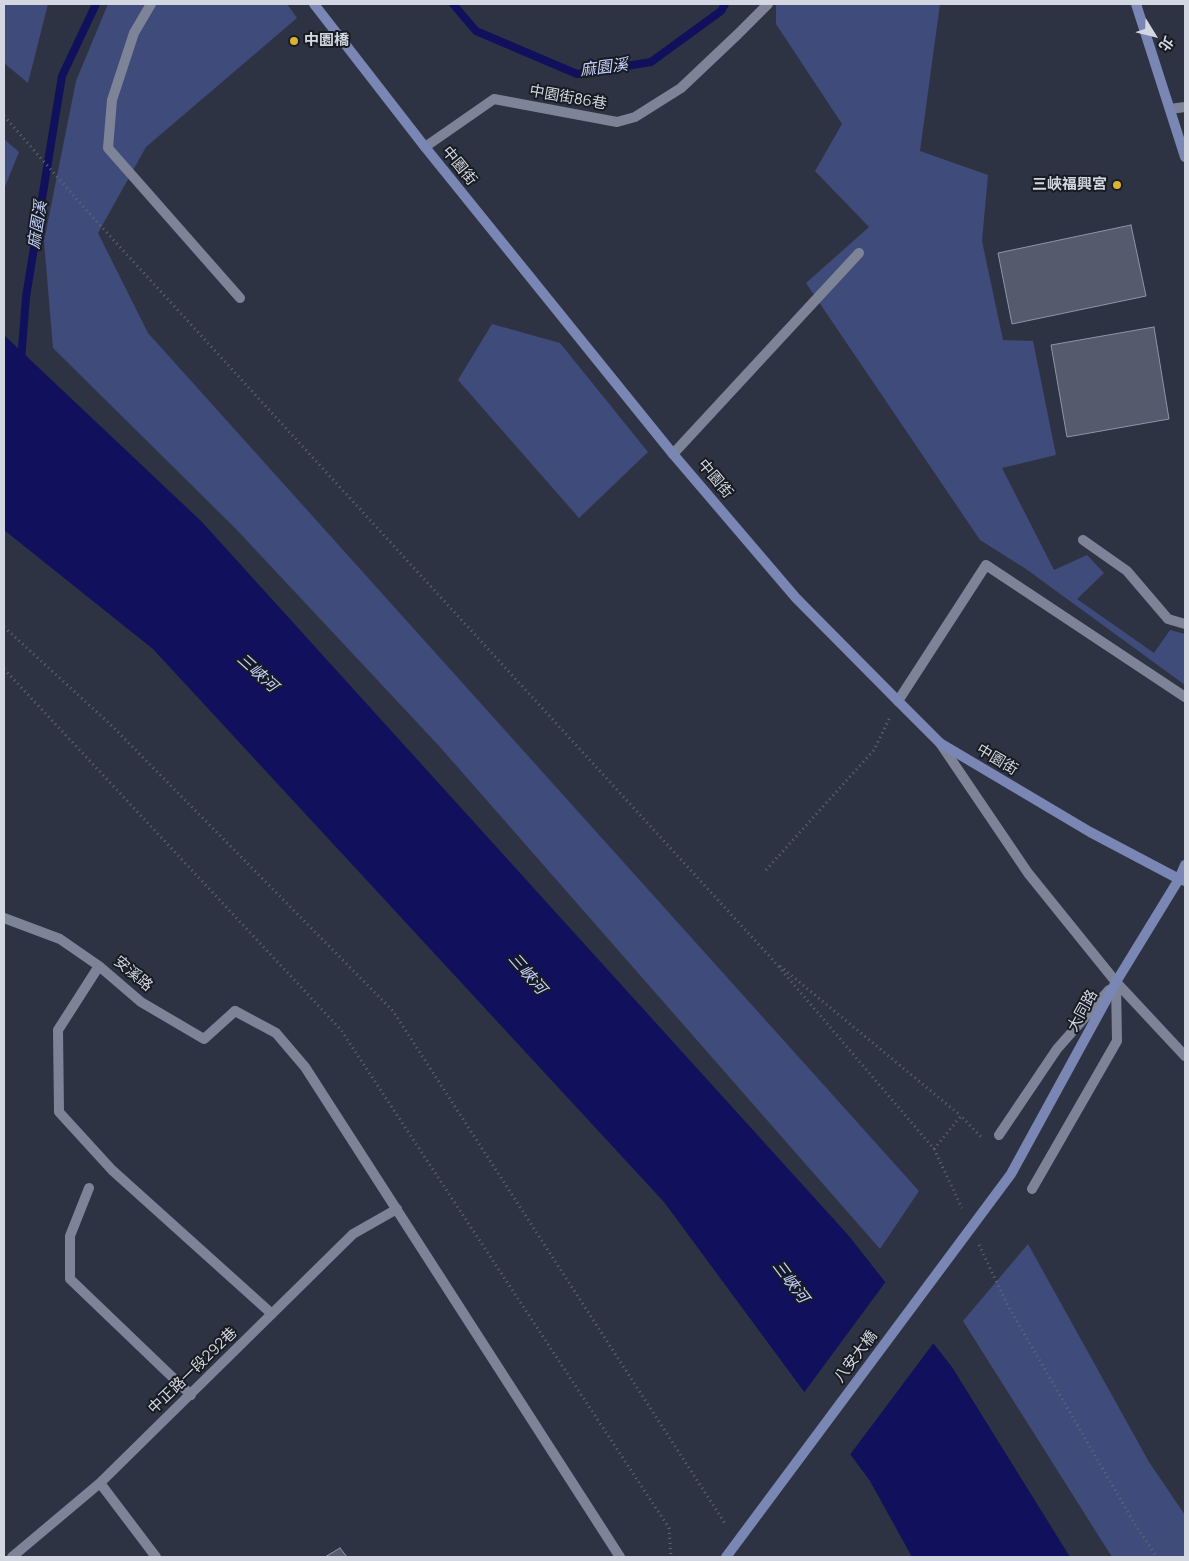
<!DOCTYPE html>
<html>
<head>
<meta charset="utf-8">
<style>
  body { margin:0 }
  #map { position:relative; width:1189px; height:1561px; overflow:hidden; background:#2e3343; font-family:Manrope,"Noto Sans TC",sans-serif }
  canvas { display:block }
  .frame { position:absolute; inset:0; border:5px solid #d3d7e1; pointer-events:none }
  .north { position:absolute; left:1129px; top:10px; width:50px; height:50px; -webkit-text-stroke:4px #181b22; paint-order:stroke; rotate:126deg; font-size:14px; font-weight:700; line-height:20px; text-align:center; color:#d3d7e1 }
  .north::after { content:''; display:block; margin:auto; width:18px; height:22px; background:#d3d7e1; clip-path:polygon(50% 0,100% 100%,50% 72%,0 100%) }
</style>
</head>
<body>
<div id="map">
<canvas width="1189" height="1561"></canvas>
<div class="frame"></div>
<div class="north">北</div>
</div>
<script>
const g = document.querySelector('canvas').getContext('2d');
g.lineJoin = 'round';
function fill(path, color) { g.fillStyle = color; g.fill(path, 'evenodd'); }
const poly = rows => new Path2D(rows.map(r => 'M' + r).join(''));
function trace(path, color, width, dash) { g.strokeStyle = color; g.lineWidth = width; g.lineCap = dash ? 'butt' : 'round'; g.setLineDash(dash || []); g.stroke(path); }
function label(font, color, halo, rows, align = 'center') {
  g.font = font + ' Manrope,"Noto Sans TC",sans-serif'; g.lineWidth = 4; g.setLineDash([]); g.textBaseline = 'middle'; g.strokeStyle = halo; g.fillStyle = color; for (const [text, x, y, turn = 0] of rows) {
    g.save(); g.translate(x, y); g.rotate((+turn || 0) * Math.PI / 180); g.textAlign = isNaN(turn) ? turn : align; if (halo) g.strokeText(text, 0, 0); g.fillText(text, 0, 0); g.restore();
  }
}
const green = poly([
  [4,4,48,4,28,83,4,63],
  [108,4,287,4,297,18,146,147,98,233,148,333,919,1191,880,1249,440,747,236,529,53,348,44,241,76,81],
  [776,4,940,4,920,151,988,175,982,241,1003,340,1033,341,1056,455,1002,468,1054,570,1087,555,1104,573,1077,599,1154,653,1170,630,1185,634,1185,685,1026,569,980,540,806,283,869,227,815,171,842,124,776,24],
  [4,139,19,152,4,189],
  [492,324,560,343,648,452,579,518,458,380],
  [1028,1244,1149,1462,1185,1515,1185,1557,1112,1557,963,1321]
]);
const water = poly([
  [4,335,202,522,849,1236,952,1367,1070,1557,912,1557,870,1481,664,1202,153,649,4,530]
]);
const pier = poly([
  [887,1280,935,1341,849,1456,803,1394]
]);
const stream = poly([
  [453,4,476,31,577,74,651,62,721,11,725,4],
  [21,361,26,297,62,76,96,4]
]);
const building = poly([
  [1131,225,1146,296,1012,324,998,253,1131,225],
  [1154,327,1169,419,1067,437,1051,345,1154,327],
  [340,1548,347,1557,325,1557,340,1548]
]);
const path = poly([
  [4,116,87,211,772,959,934,1149,962,1208],
  [4,627,111,725,393,1011,726,1525],
  [4,669,341,1030,669,1528,671,1557],
  [766,870,874,750,890,717],
  [780,966,961,1116],
  [934,1149,961,1116,981,1137],
  [979,1245,1008,1306,1136,1526,1157,1557]
]);
const lane = poly([
  [425,147,494,99,617,122,635,117,681,88,738,34,768,4],
  [1083,540,1127,571,1168,619,1185,624],
  [4,918,60,939,99,966,141,1002,204,1039,235,1011],
  [99,966,58,1030,59,1112,112,1170,272,1314],
  [999,1135,1057,1049,1109,990],
  [89,1188,70,1236,70,1279,191,1395],
  [1032,1189,1117,1041,1116,982],
  [100,1483,156,1557],
  [12,1557,100,1483,353,1234,397,1209]
]);
const street = poly([
  [151,4,134,33,112,100,108,148,240,298],
  [1170,109,1185,107],
  [673,454,859,253],
  [898,701,986,565,1185,697],
  [940,743,1028,873,1116,982,1185,1056],
  [235,1011,276,1033,305,1067,620,1557]
]);
const secondary = poly([
  [314,4,425,147,673,454,796,598,898,701,940,743,1090,832,1179,879,1185,881],
  [1136,4,1185,157],
  [726,1557,1011,1174,1116,982,1179,879,1185,865]
]);
const markers = [
  [294,41,5,"#d9b334"],
  [1117,185,5,"#d9b334"]
];
const poiNames = [
  ["中園橋",304,41],
  ["三峽福興宮",1107,185,"right"]
];
const streetNames = [
  ["中園街86巷",568,98,10],
  ["中園街",459,166,51],
  ["中園街",715,479,50],
  ["中園街",997,760,31],
  ["安溪路",133,974,40],
  ["大同路",1083,1011,-61],
  ["八安大橋",856,1357,-53],
  ["中正路一段292巷",193,1371,-44]
];
const waterNames = [
  ["麻園溪",604,68,-7],
  ["麻園溪",38,225,-81],
  ["三峽河",257,673,42],
  ["三峽河",527,974,49],
  ["三峽河",790,1282,53]
];
fill(green, '#3f4b7b');
fill(water, '#10105d');
fill(pier, '#2e3343');
trace(stream, '#10105d', 8);
fill(building, '#555a6c');
trace(building, '#8f95a9', 1);
trace(path, '#636776', 3, [1, 4]);
trace(lane, '#7e8497', 10);
trace(street, '#7e8497', 10);
trace(secondary, '#7a86b4', 10);
for (const [x, y, r, color] of markers) { const dot = new Path2D(); dot.arc(x, y, r, 0, 2 * Math.PI); g.fillStyle = color; g.fill(dot); trace(dot, '#181b22', 2); }
label('bold 15px', '#d3d7e1', '#181b22', poiNames, 'left');
label('15px', '#d3d7e1', '#181b22', streetNames);
label('italic 16px', '#c4d2fe', '#181b22', waterNames);
</script>
</body>
</html>
